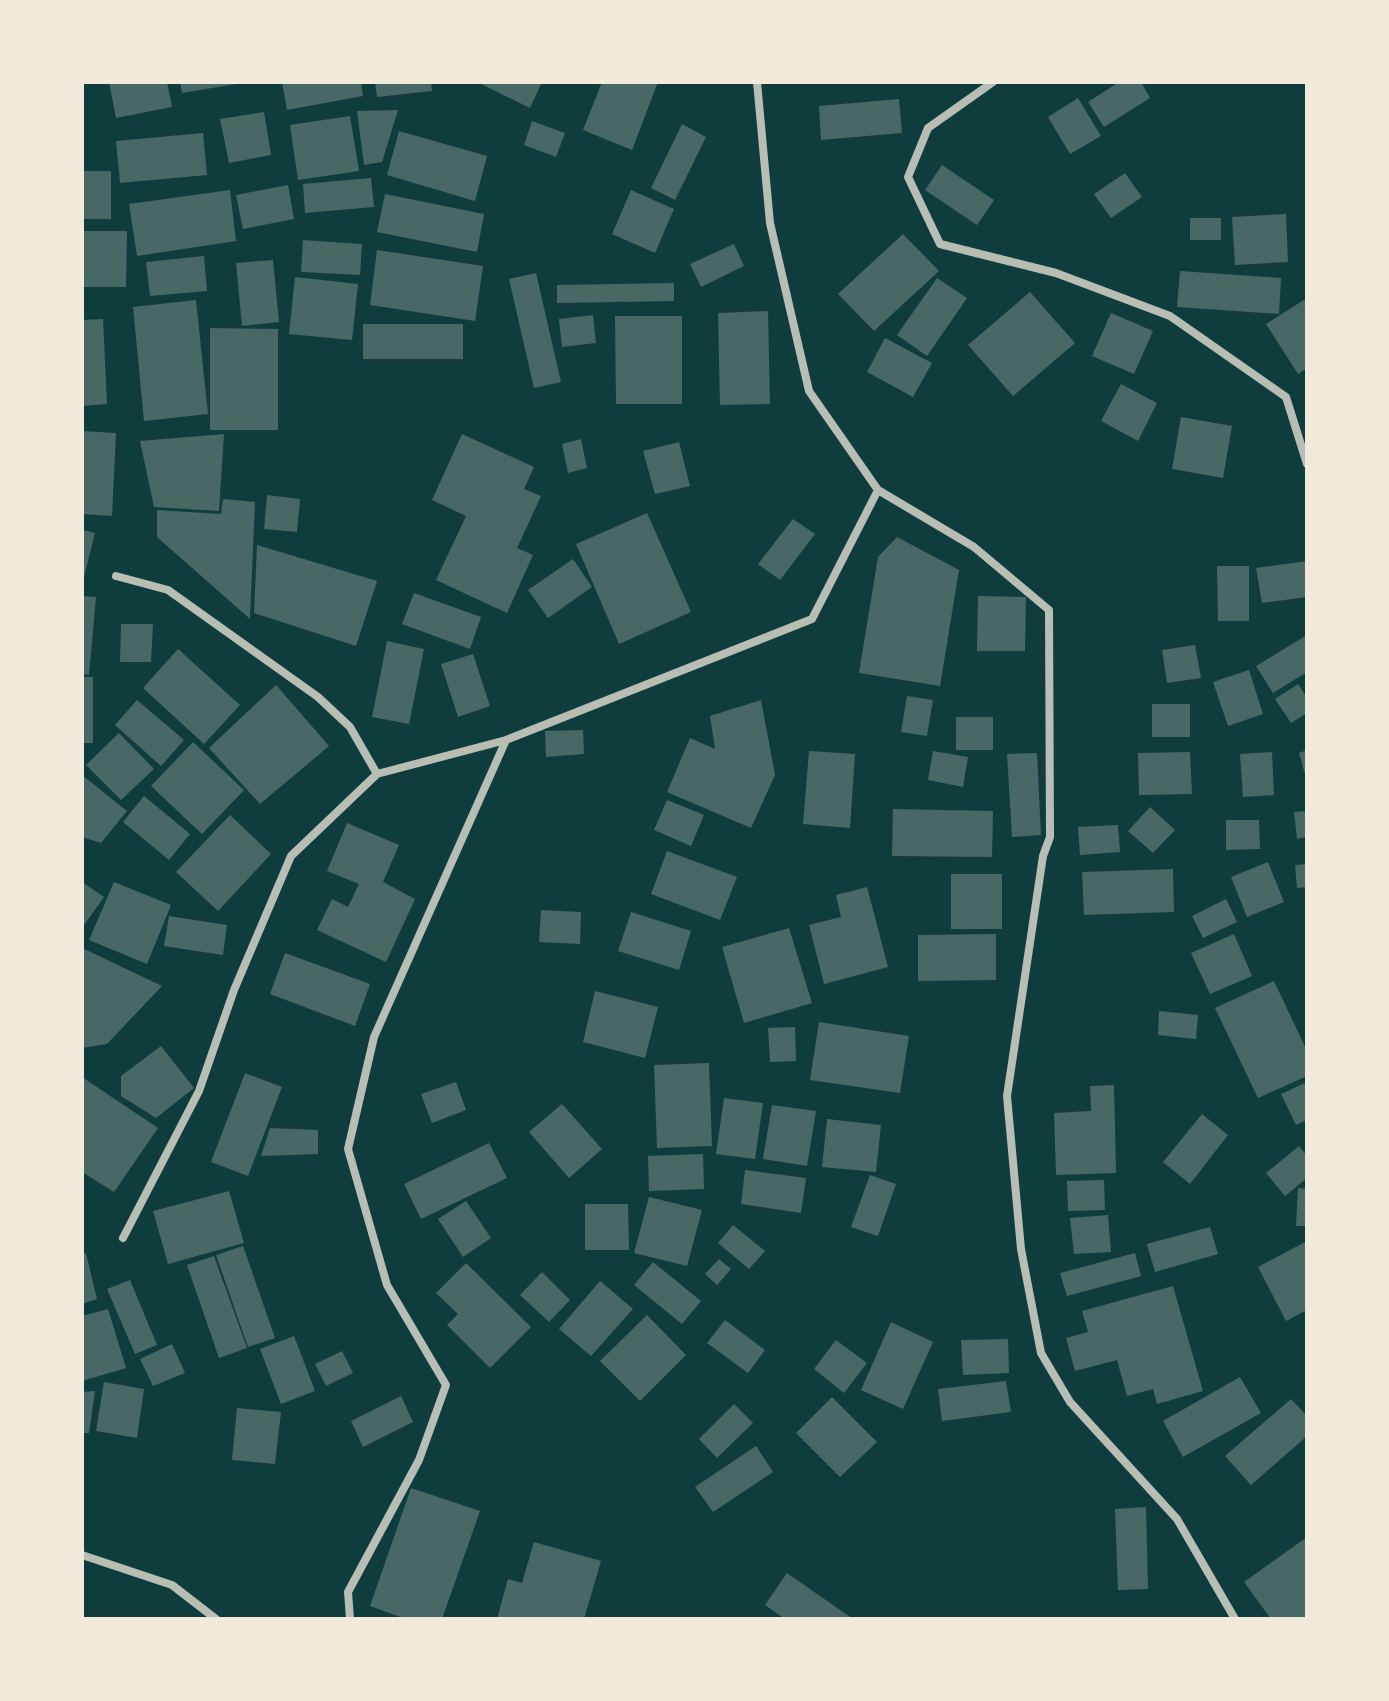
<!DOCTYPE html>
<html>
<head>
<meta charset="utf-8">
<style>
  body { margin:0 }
  #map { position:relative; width:1389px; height:1701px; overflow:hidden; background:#0f3d3e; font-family:"DejaVu Sans",sans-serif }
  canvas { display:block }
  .frame { position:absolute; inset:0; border:84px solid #f1e9da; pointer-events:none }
</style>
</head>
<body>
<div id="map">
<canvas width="1389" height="1701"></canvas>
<div class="frame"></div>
</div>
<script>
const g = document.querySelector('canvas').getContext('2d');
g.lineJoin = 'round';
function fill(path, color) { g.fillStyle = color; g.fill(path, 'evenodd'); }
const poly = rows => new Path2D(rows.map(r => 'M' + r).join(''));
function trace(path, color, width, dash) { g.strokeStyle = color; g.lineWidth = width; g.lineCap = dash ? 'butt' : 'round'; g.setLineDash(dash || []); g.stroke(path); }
const building = poly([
  [109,82,167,82,172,107,116,118],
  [180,82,236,82,236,84,182,93],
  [282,82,361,82,363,96,287,110],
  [375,82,431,82,432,91,377,97],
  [477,82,542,82,530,108],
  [602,82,658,82,632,150,583,130],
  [1119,82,1141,82,1150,98,1104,127,1088,102],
  [1078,98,1101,136,1070,154,1048,117],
  [899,99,902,133,821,140,819,106],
  [398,110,382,162,364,165,357,111],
  [264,112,271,155,229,163,220,119],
  [350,116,359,171,298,180,290,125],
  [532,121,565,133,556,157,524,145],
  [682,124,706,137,675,200,651,188],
  [399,131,487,156,475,201,387,175],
  [203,133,207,175,120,183,116,141],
  [942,165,994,200,977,225,925,190],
  [82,171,111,171,111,219,82,219],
  [1125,173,1142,197,1111,218,1094,194],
  [371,178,374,207,305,213,303,184],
  [288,185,294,219,243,229,236,195],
  [230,190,236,241,137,256,129,204],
  [631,190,674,209,655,253,612,234],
  [385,194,484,214,477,252,377,232],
  [1286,214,1288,262,1235,265,1232,217],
  [1190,218,1221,218,1221,240,1190,240],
  [82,231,127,231,126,287,82,287],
  [903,234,939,271,874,331,838,294],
  [303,240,362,244,360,275,301,272],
  [734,244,744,266,701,287,690,264],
  [377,250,483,266,475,321,370,305],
  [204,256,207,291,150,296,146,262],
  [273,260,279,322,242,326,236,263],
  [1180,271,1281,278,1279,314,1177,307],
  [536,273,561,382,534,388,509,279],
  [295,277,358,284,352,340,289,334],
  [937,278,967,298,927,356,897,335],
  [674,283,674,301,557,303,557,285],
  [1030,292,1075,343,1013,396,968,345],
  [1307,298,1307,368,1298,374,1266,324],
  [196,300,208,414,144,421,133,307],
  [768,311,770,404,720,405,718,313],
  [1111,313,1153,331,1134,374,1092,356],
  [593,315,596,343,562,347,559,319],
  [615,316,682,316,682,404,616,404],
  [103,319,107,404,82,406,82,320],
  [363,324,463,324,463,359,363,359],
  [210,328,278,329,278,430,210,430],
  [885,338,932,363,913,397,867,372],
  [1121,384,1157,403,1138,441,1101,421],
  [1181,417,1232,426,1223,478,1172,469],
  [82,431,116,433,112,516,82,514],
  [224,434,219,511,154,507,140,441],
  [462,434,534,467,524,489,541,496,517,548,533,555,507,613,436,580,466,516,432,500],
  [581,439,587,468,568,473,562,444],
  [679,442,690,486,655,494,643,451],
  [267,495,300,499,297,532,264,529],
  [223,499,255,502,250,619,157,537,157,510,221,514],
  [647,513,691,612,619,644,576,544],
  [793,519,815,534,780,580,758,564],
  [82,530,95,533,83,581,82,581],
  [897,537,959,570,940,686,859,673,878,557],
  [257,545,377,581,356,646,254,613],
  [573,559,592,587,548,618,528,590],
  [1307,561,1307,597,1262,603,1256,568],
  [1217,566,1249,566,1249,621,1218,621],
  [414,593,481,617,470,649,402,624],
  [82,596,96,597,89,675,82,674],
  [978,596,1026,597,1025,651,977,651],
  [121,624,153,624,151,662,120,662],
  [1307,635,1307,672,1273,693,1256,666],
  [387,641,424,649,409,724,372,717],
  [1195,645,1201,678,1167,683,1162,650],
  [178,649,240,705,204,744,143,688],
  [473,654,490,706,458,717,441,664],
  [1249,670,1263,714,1228,726,1213,682],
  [82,677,93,677,93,743,82,743],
  [1298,684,1307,698,1307,713,1291,723,1275,699],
  [276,685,329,746,260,804,209,748],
  [907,696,933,700,927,736,901,732],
  [137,700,184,740,161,766,115,725],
  [761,700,775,775,751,828,667,792,690,738,715,749,710,716],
  [1152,704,1190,704,1190,737,1152,737],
  [956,717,993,717,993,750,956,750],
  [583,730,584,754,546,757,545,731],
  [119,733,154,769,121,800,86,765],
  [193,742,244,790,202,834,151,786],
  [1307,750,1307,778,1306,778,1299,753],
  [809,751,855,754,850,828,803,824],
  [933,751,968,757,963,787,928,780],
  [1190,752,1192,794,1139,795,1138,753],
  [1272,752,1274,795,1243,797,1240,754],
  [1037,753,1041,835,1012,837,1007,754],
  [82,775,127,811,101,843,82,837],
  [144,796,190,834,169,860,123,822],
  [667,800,704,815,691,846,654,830],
  [1150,807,1175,830,1153,853,1128,831],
  [893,809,993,811,992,857,892,856],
  [1307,811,1307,837,1297,839,1294,812],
  [230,815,271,854,218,911,176,872],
  [1226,820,1259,820,1260,849,1226,850],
  [347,823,399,845,383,882,415,899,386,962,317,930,332,899,348,907,359,884,327,871],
  [1118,825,1120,852,1080,855,1078,827],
  [667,851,737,877,720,920,651,894],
  [1268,862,1284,902,1247,917,1231,877],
  [1307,864,1307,887,1297,888,1295,865],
  [1173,869,1174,912,1084,915,1082,872],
  [951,874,1002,874,1002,929,951,929],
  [82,882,104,897,82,928],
  [114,882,171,905,147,964,89,940],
  [867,887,888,967,824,984,809,925,841,917,836,895],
  [1226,899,1237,922,1203,938,1192,916],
  [541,910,581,912,580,944,539,942],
  [631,912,691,931,679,970,618,951],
  [169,916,227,925,223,955,164,946],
  [789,928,812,1003,744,1023,722,947],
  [996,934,996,980,918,981,918,935],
  [1234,934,1252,976,1210,994,1191,953],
  [82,948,162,986,107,1044,82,1048],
  [285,953,370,984,355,1026,270,994],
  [1274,981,1307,1051,1307,1076,1258,1098,1215,1008],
  [595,991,658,1007,645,1058,583,1042],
  [1159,1011,1198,1015,1196,1039,1158,1035],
  [819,1022,909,1036,900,1093,810,1080],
  [795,1027,796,1061,770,1062,768,1028],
  [161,1046,194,1088,156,1118,121,1096,121,1076],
  [709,1063,712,1146,657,1148,654,1065],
  [245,1073,282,1087,248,1176,211,1162],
  [82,1077,158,1128,114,1192,82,1172],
  [456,1082,466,1110,432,1123,421,1094],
  [1307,1082,1307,1120,1296,1125,1281,1094],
  [1114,1085,1116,1173,1056,1175,1054,1113,1091,1111,1090,1086],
  [724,1098,763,1103,755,1159,716,1154],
  [562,1104,602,1149,569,1178,529,1132],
  [772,1105,816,1111,807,1166,763,1159],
  [1202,1114,1228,1135,1190,1184,1163,1162],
  [827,1119,881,1125,876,1172,822,1167],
  [270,1128,318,1130,318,1154,261,1156],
  [489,1143,507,1178,421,1219,404,1184],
  [1299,1146,1307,1156,1307,1178,1285,1196,1266,1173],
  [703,1154,704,1189,649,1191,648,1156],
  [745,1170,806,1178,801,1213,741,1204],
  [870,1175,896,1184,878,1236,851,1227],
  [1104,1180,1105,1210,1068,1211,1067,1181],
  [1298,1188,1307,1189,1307,1226,1296,1226],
  [229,1191,244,1243,168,1264,153,1211],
  [649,1197,702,1210,687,1266,634,1253],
  [466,1201,491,1238,463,1257,438,1219],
  [585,1204,628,1204,629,1250,585,1250],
  [1108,1215,1111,1252,1074,1254,1070,1218],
  [733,1225,765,1251,749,1269,718,1243],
  [1210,1227,1218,1254,1155,1272,1147,1244],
  [1307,1241,1307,1310,1286,1321,1258,1267],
  [243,1246,275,1338,248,1347,216,1255],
  [86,1253,97,1299,82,1304,82,1254],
  [1135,1253,1141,1276,1067,1296,1060,1273],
  [214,1256,247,1348,219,1358,187,1265],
  [719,1259,731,1269,717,1285,705,1274],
  [653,1262,701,1301,682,1324,634,1285],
  [466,1263,531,1327,490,1368,447,1325,458,1314,436,1293],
  [542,1272,570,1300,549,1322,520,1295],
  [130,1280,157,1345,135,1354,107,1289],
  [600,1281,633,1309,591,1356,559,1329],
  [1173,1286,1203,1391,1157,1404,1153,1389,1127,1396,1117,1360,1075,1371,1066,1338,1088,1332,1082,1311],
  [108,1309,126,1368,82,1381,82,1316],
  [647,1315,686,1355,640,1401,600,1361],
  [725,1320,765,1350,748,1373,707,1343],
  [891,1322,933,1342,903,1409,861,1390],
  [294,1336,315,1391,281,1404,260,1349],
  [1008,1339,1009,1373,963,1375,961,1340],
  [836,1340,867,1363,844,1393,814,1369],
  [172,1344,185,1373,153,1386,140,1359],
  [342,1351,353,1373,326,1386,315,1364],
  [1240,1377,1261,1413,1183,1457,1163,1421],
  [1006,1381,1011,1412,942,1421,938,1389],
  [104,1382,144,1389,137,1438,96,1431],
  [95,1391,89,1433,82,1433,82,1392],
  [401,1396,413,1422,363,1447,351,1421],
  [832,1397,877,1442,840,1477,796,1433],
  [1291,1399,1307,1416,1307,1436,1251,1485,1225,1456],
  [734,1404,753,1423,717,1458,699,1439],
  [237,1408,281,1412,275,1464,232,1460],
  [756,1446,773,1472,713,1512,695,1487],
  [411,1488,480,1511,442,1619,406,1619,370,1606],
  [1146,1507,1148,1589,1118,1590,1115,1509],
  [1307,1537,1307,1619,1271,1619,1244,1582],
  [534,1542,601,1561,584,1619,497,1619,508,1579,522,1583],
  [787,1573,853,1619,785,1619,765,1605]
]);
const minor = poly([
  [993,82,928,128,908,177,940,244,1056,273,1170,316,1286,397,1307,464],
  [878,490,974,547,1049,610,1050,837,1043,856,1007,1096,1021,1249,1041,1353,1070,1402,1177,1519,1235,1619],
  [116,576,168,590,318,697,350,727,377,774],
  [123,1238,199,1091,234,990,291,856,377,774,506,740],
  [82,1555,172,1585,216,1619],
  [350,1619,348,1592,419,1460,446,1385,387,1285,348,1149,374,1037,506,740,812,619,878,490,809,391,770,223,757,82]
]);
fill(building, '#486865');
trace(minor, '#b8beb3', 8);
</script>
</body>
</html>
